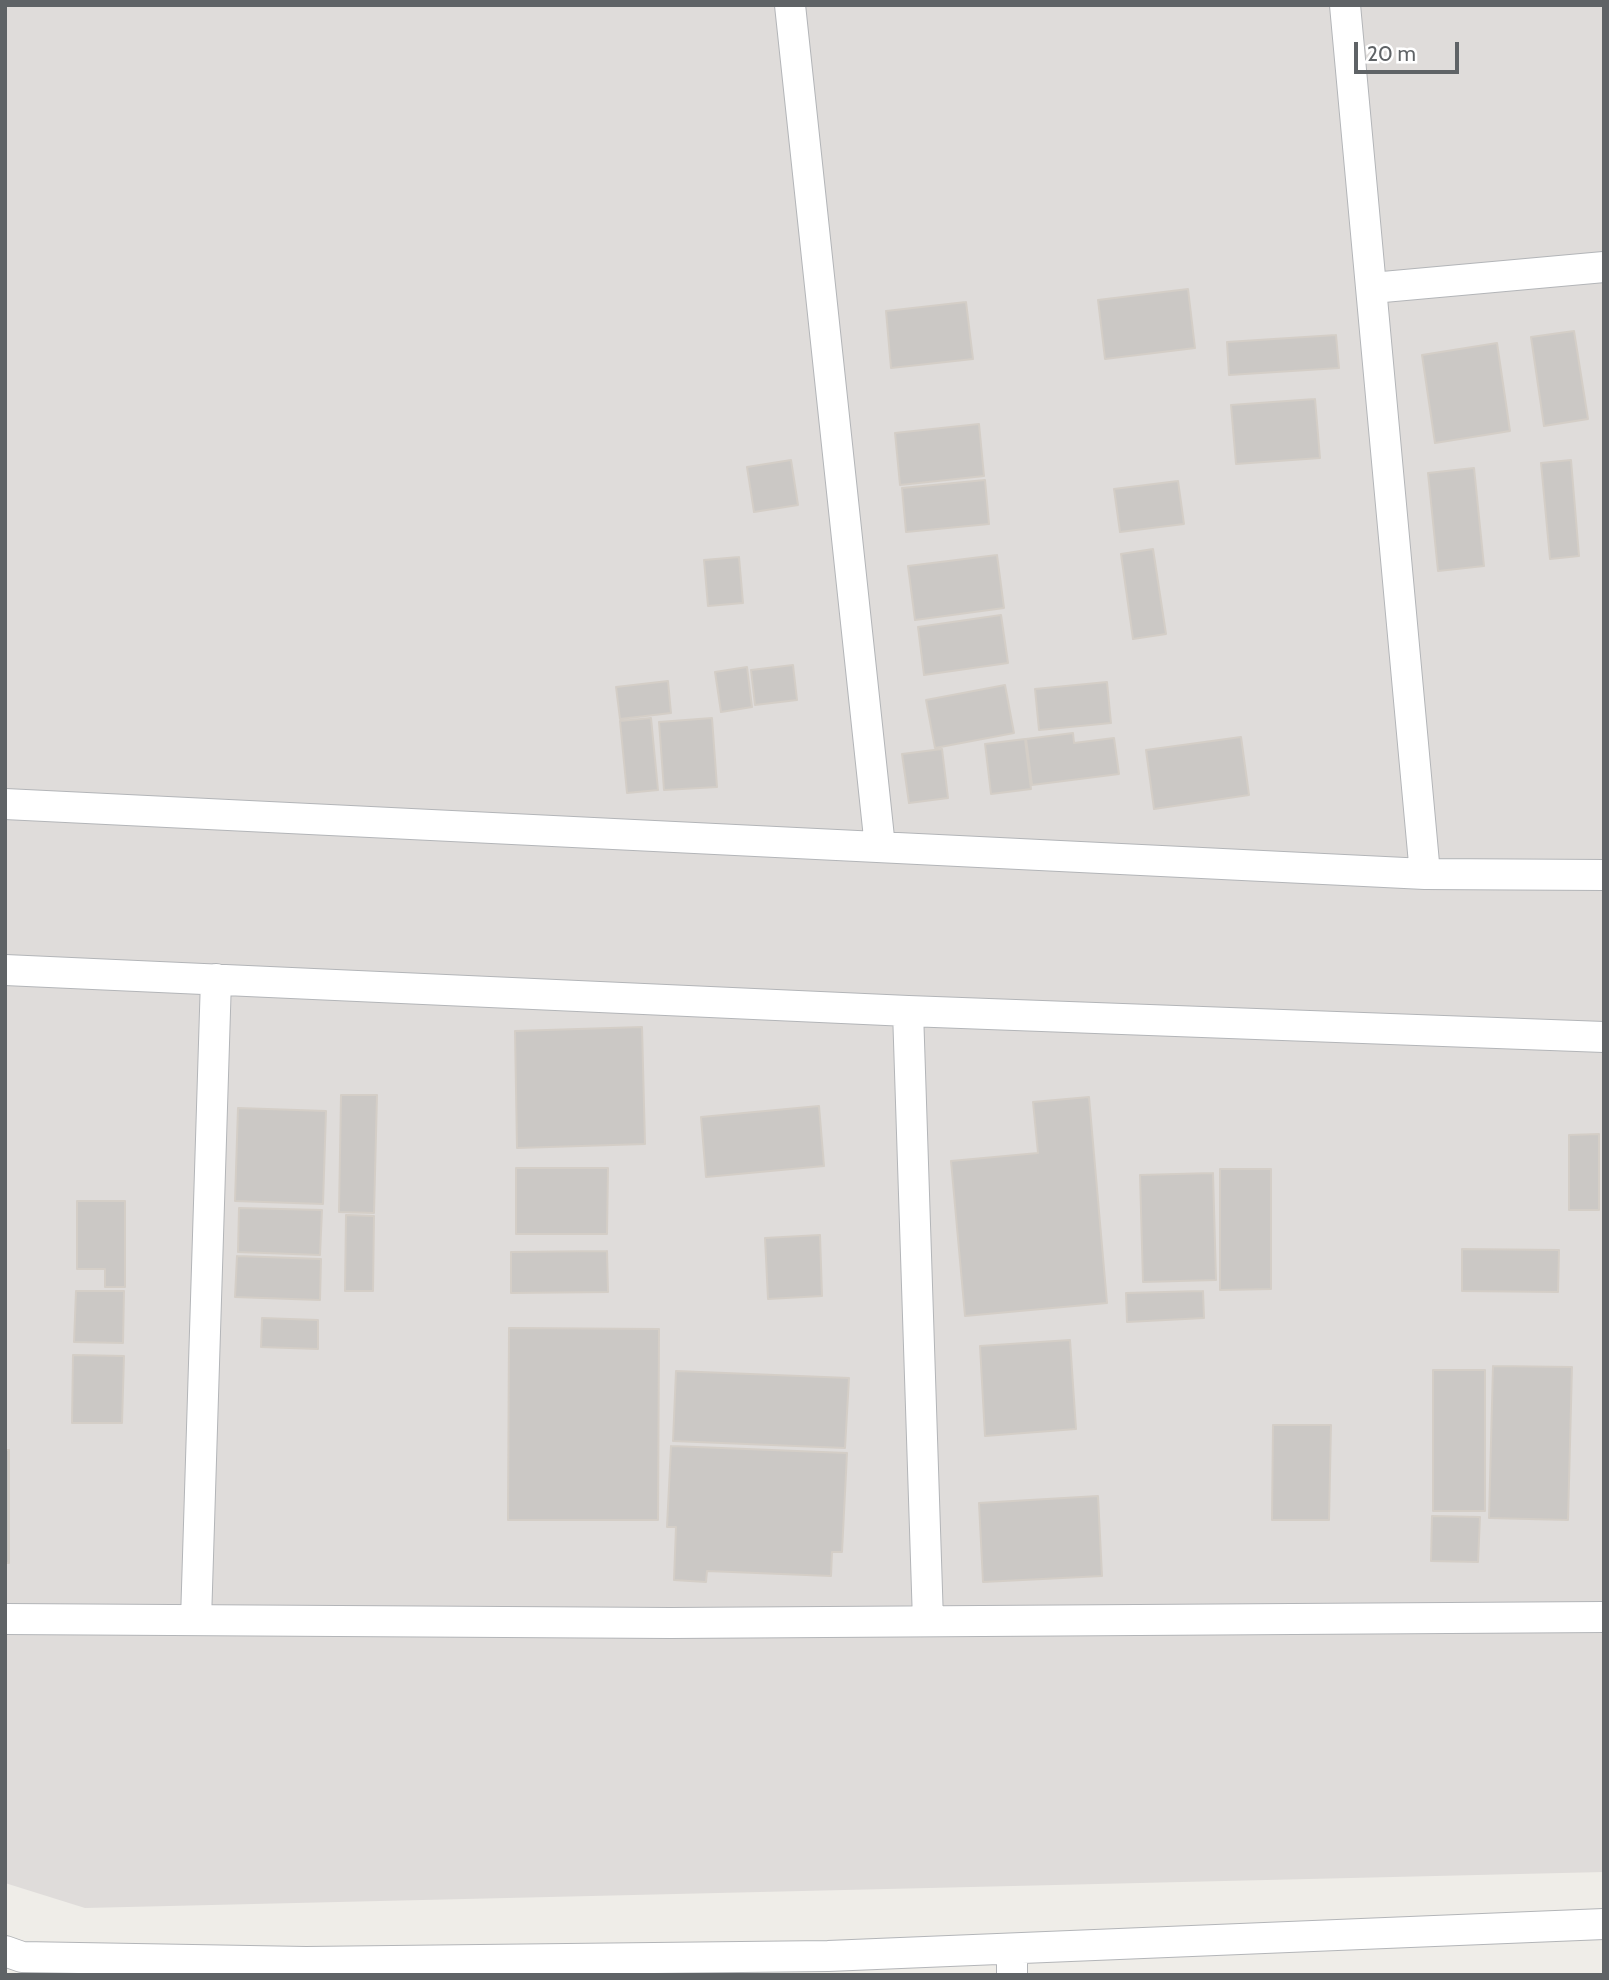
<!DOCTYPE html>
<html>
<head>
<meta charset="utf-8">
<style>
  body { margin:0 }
  #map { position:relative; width:1609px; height:1980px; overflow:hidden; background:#efede8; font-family:Cabin,sans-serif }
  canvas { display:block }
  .frame { position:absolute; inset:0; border:7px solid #5f6366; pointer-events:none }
  .scale { position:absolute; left:1354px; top:42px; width:105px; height:32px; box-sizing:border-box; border:4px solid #5f6366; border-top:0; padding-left:9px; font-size:21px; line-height:24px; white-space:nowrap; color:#5f6366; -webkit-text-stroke:5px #fff; paint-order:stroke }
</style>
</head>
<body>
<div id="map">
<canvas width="1609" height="1980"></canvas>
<div class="frame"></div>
<div class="scale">20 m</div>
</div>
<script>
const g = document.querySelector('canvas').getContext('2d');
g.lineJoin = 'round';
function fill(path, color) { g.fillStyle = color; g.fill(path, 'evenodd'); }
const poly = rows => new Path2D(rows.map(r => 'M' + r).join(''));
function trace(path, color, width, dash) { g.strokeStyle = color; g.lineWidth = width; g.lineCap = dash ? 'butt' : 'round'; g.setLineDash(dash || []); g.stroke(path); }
const industrial = poly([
  [5,5,1604,5,1604,1872,85,1908,5,1883]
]);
const building = poly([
  [1188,289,1195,348,1105,359,1098,300,1188,289],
  [966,302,973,359,891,368,886,311,966,302],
  [1574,331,1588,419,1544,426,1531,337,1574,331],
  [1336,335,1339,368,1229,375,1227,342,1336,335],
  [1497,343,1510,431,1435,443,1422,355,1497,343],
  [1315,399,1320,458,1236,464,1231,405,1315,399],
  [979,424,984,476,900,485,895,433,979,424],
  [791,460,798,505,754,512,747,467,791,460],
  [1571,460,1579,556,1550,559,1541,463,1571,460],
  [1474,468,1484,566,1438,571,1428,473,1474,468],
  [985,480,989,524,906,532,902,488,985,480],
  [1178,481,1184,524,1120,532,1114,489,1178,481],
  [1153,549,1166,634,1133,639,1121,554,1153,549],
  [997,555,1004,608,915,620,908,566,997,555],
  [739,557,743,603,708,606,704,560,739,557],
  [1001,615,1008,663,924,675,918,627,1001,615],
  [793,665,797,700,755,705,751,670,793,665],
  [747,667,752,707,721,712,715,672,747,667],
  [668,681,671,713,620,719,616,687,668,681],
  [1107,682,1111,723,1039,730,1035,689,1107,682],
  [1005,685,1014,733,935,748,926,700,1005,685],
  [651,718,658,790,627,793,620,721,651,718],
  [712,718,717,787,664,790,659,722,712,718],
  [1073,733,1074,743,1114,738,1119,774,1032,785,1026,739,1073,733],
  [1241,737,1249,795,1154,809,1146,750,1241,737],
  [1025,739,1031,789,991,794,985,744,1025,739],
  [942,749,948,798,909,803,902,754,942,749],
  [642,1027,645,1144,517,1148,515,1031,642,1027],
  [341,1095,377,1095,374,1213,339,1212,341,1095],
  [1089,1097,1107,1303,965,1316,951,1161,1038,1153,1033,1102,1089,1097],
  [819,1106,824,1166,706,1177,701,1117,819,1106],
  [238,1108,326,1111,323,1204,235,1201,238,1108],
  [1599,1134,1599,1210,1569,1210,1569,1135,1599,1134],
  [516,1168,608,1168,607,1234,516,1234,516,1168],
  [1220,1169,1271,1169,1271,1289,1220,1290,1220,1169],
  [1213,1173,1216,1280,1143,1282,1140,1175,1213,1173],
  [77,1201,125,1201,125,1287,105,1287,105,1269,77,1269,77,1201],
  [239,1208,322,1210,320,1255,238,1252,239,1208],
  [346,1215,374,1216,373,1291,345,1291,346,1215],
  [820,1235,822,1296,768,1299,765,1238,820,1235],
  [1462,1249,1559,1250,1558,1292,1462,1291,1462,1249],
  [607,1251,608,1292,511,1293,511,1252,607,1251],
  [237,1256,321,1259,320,1300,235,1297,237,1256],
  [76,1291,124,1291,123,1343,74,1342,76,1291],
  [1203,1291,1204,1318,1127,1322,1126,1293,1203,1291],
  [262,1318,318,1320,318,1349,261,1347,262,1318],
  [509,1328,659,1329,658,1520,508,1520,509,1328],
  [1070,1340,1076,1429,985,1436,980,1346,1070,1340],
  [73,1355,124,1356,122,1423,72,1423,73,1355],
  [1493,1366,1572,1367,1568,1520,1489,1518,1493,1366],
  [1433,1370,1485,1370,1485,1511,1433,1511,1433,1370],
  [676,1371,849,1378,845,1448,673,1441,676,1371],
  [1273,1425,1331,1425,1329,1520,1272,1520,1273,1425],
  [671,1446,847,1453,842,1552,832,1552,831,1576,707,1571,706,1582,674,1580,676,1527,667,1527,671,1446],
  [5,1450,9,1450,9,1563,5,1563,5,1450],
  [1098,1496,1102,1576,983,1582,979,1503,1098,1496],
  [1432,1516,1480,1517,1478,1562,1431,1561,1432,1516]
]);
const minor = poly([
  [790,5,880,847],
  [1345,5,1425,874],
  [1372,288,1604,267],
  [5,804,1425,874,1604,875],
  [5,970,908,1011,1604,1037],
  [908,1011,928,1621],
  [5,1619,671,1623,1604,1617],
  [196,1620,216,979],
  [1012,1949,1012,1975],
  [5,1951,22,1957,306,1962,828,1956,1604,1924]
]);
fill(industrial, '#dfdcda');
fill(building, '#cbc8c5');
trace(building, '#d4cec7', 2);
trace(minor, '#b3b5b8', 32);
trace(minor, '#fff', 30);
</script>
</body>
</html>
